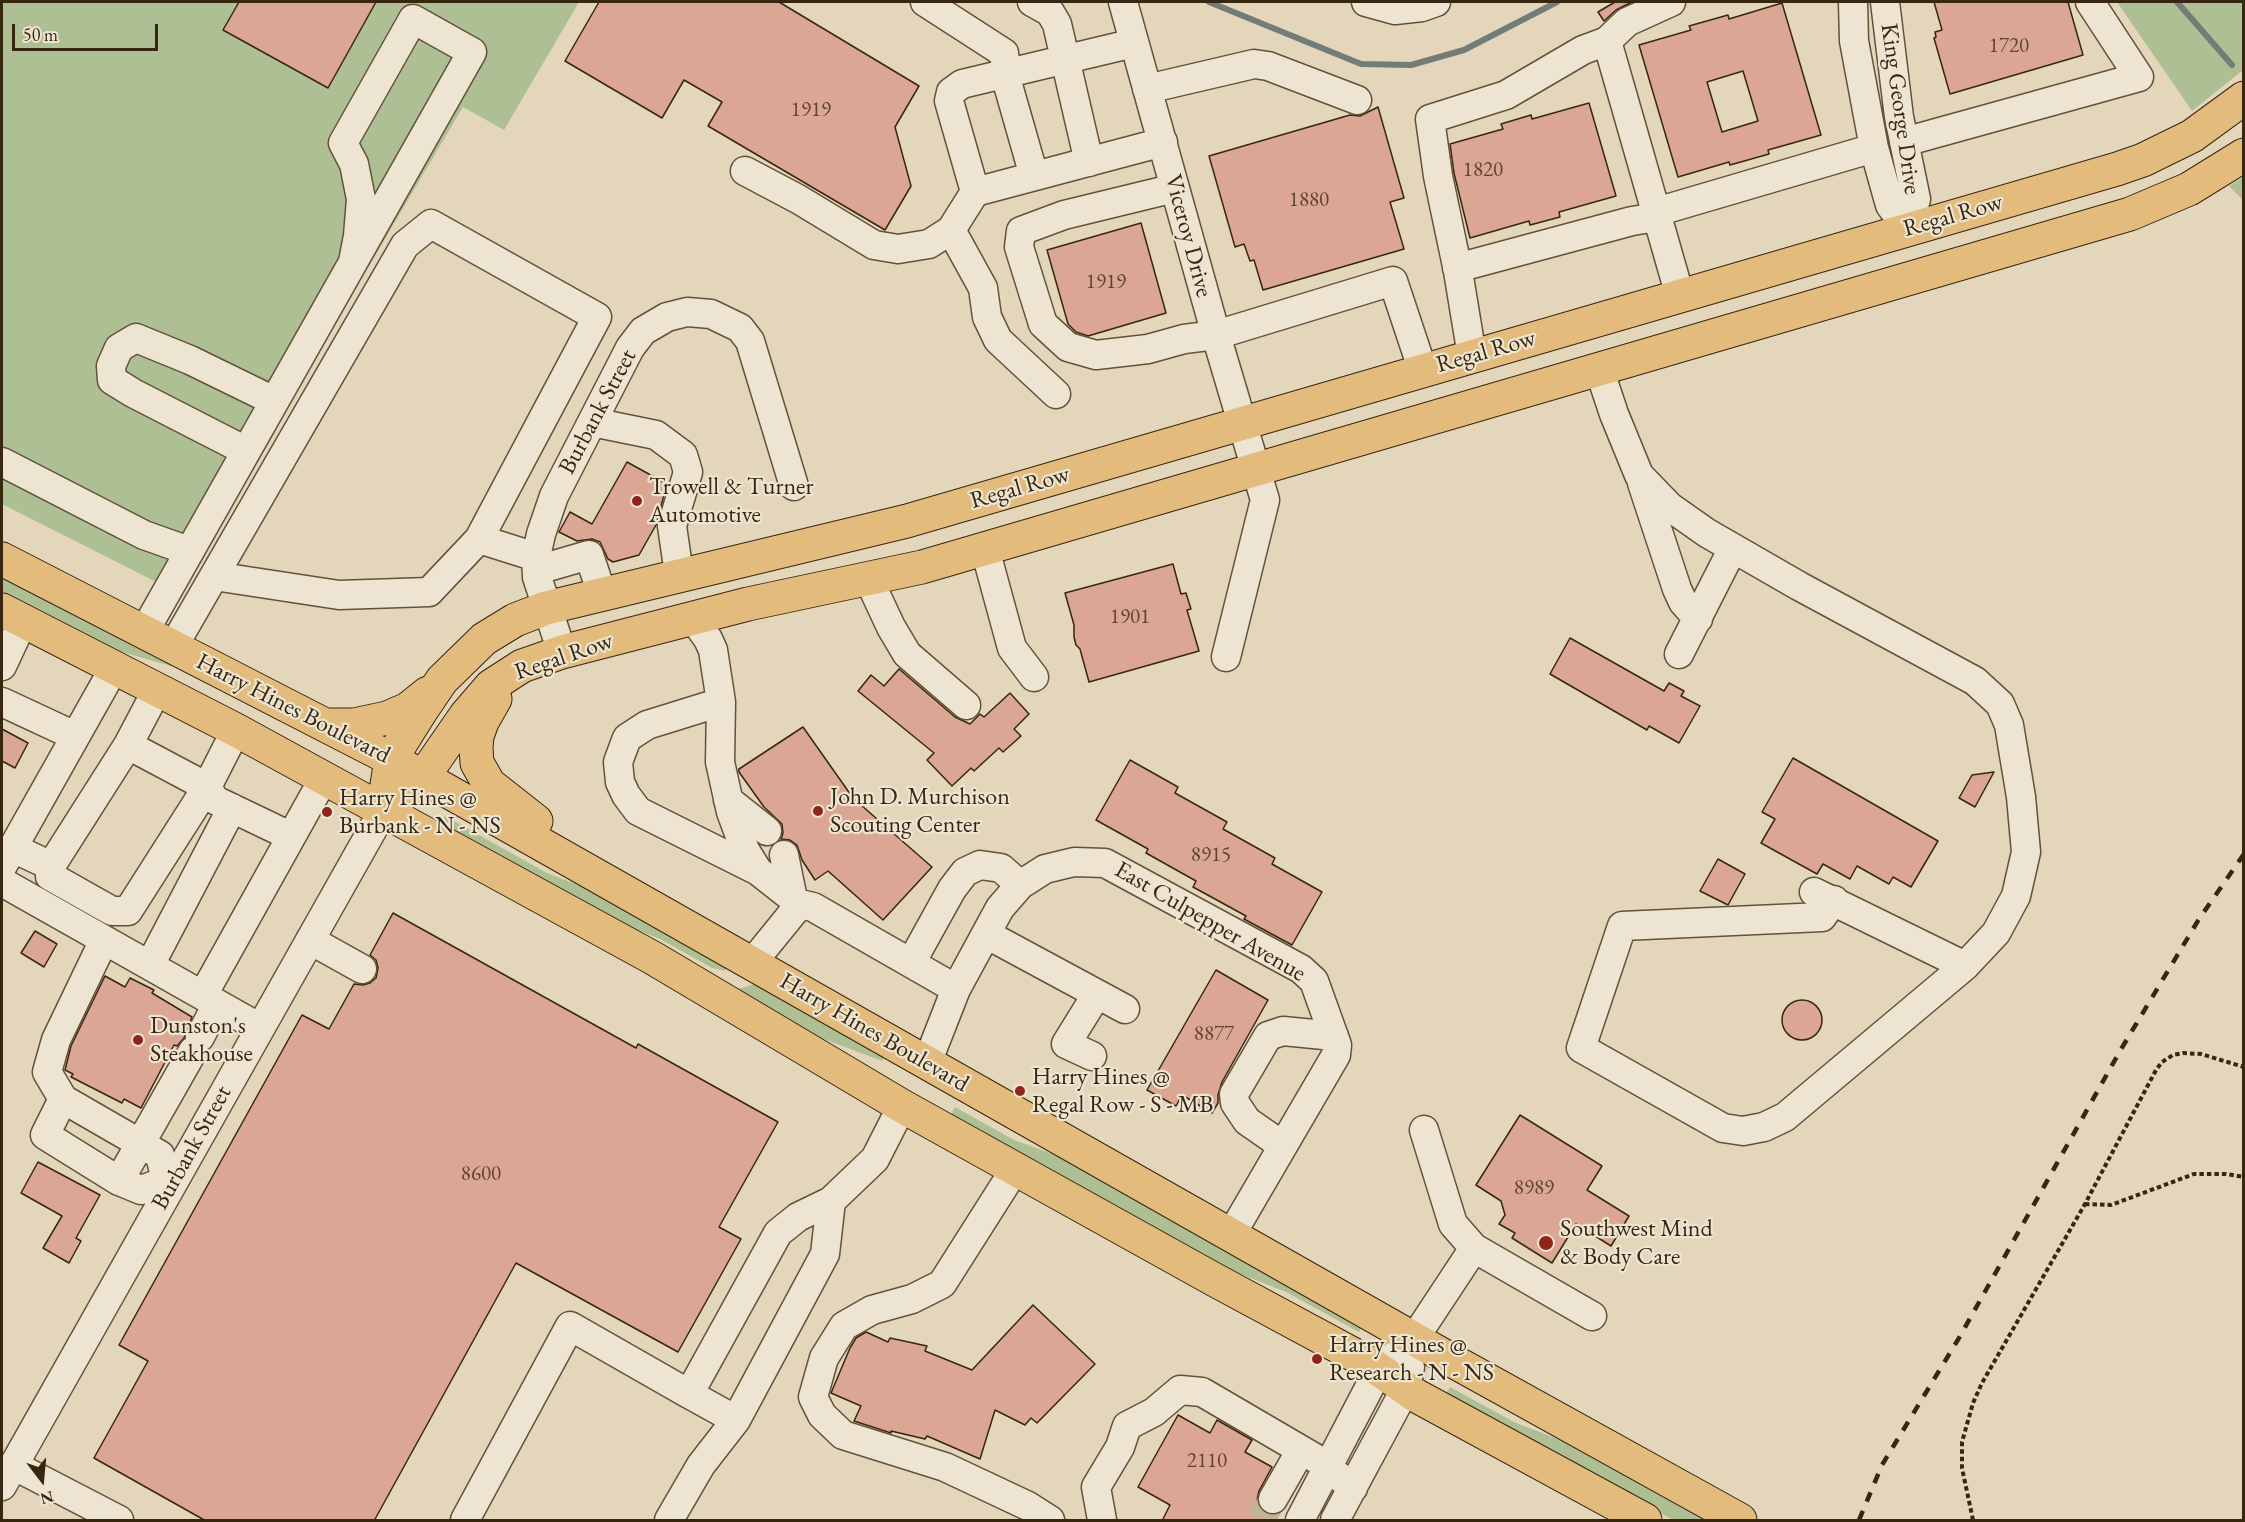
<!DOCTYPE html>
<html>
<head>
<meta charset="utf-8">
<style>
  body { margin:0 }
  #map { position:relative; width:2245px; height:1522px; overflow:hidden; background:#e4d6ba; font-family:"EB Garamond",serif }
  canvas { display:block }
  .frame { position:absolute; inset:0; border:3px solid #372610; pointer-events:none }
  .north { position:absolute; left:12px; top:1450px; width:60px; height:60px; -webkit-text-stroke:4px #ede4d2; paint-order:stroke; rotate:164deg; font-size:16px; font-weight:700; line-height:24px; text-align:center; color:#372610 }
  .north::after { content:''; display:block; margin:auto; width:21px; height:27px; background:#372610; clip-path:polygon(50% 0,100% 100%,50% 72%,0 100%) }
  .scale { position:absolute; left:12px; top:24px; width:146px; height:27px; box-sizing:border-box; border:3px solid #372610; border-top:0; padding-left:8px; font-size:18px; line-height:21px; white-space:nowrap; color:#372610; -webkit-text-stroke:4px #ede4d2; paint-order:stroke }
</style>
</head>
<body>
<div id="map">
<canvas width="2245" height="1522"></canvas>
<div class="frame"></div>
<div class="north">N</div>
<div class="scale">50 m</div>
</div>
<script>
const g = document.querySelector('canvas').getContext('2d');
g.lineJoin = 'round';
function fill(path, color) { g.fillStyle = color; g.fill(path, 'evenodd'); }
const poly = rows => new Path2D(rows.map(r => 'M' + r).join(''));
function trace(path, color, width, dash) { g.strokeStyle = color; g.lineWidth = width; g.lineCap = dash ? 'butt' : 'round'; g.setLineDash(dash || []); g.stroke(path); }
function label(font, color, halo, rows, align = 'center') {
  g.font = font + ' "EB Garamond",serif'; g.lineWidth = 4.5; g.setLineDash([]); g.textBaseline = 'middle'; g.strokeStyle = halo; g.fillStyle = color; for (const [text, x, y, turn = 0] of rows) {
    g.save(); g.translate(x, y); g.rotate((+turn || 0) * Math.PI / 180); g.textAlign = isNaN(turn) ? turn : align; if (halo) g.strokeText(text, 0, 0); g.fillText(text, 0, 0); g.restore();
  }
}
const green = poly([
  [2,2,579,2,504,130,463,107,176,592,2,504],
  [2117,2,2243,2,2243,70,2192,111],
  [2243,177,2243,200,2229,186],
  [2,571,185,670,108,648,2,596],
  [445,816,547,873,604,895,728,965,725,971,712,968,660,939,620,923,440,825],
  [757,983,886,1055,882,1061,813,1035,738,989],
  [955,1107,1014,1140,1061,1157,1362,1326,1359,1332,1286,1292,1228,1269,951,1114],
  [1450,1387,1514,1422,1568,1443,1708,1520,1673,1520,1446,1393]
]);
const stream = poly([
  [1209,2,1361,64,1411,65,1464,50,1557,2],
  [2177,2,2232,65]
]);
const building = poly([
  [239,2,376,2,328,88,223,30,239,2],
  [599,2,779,2,919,86,895,127,911,186,885,230,708,126,722,102,684,80,662,118,565,61,599,2],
  [1615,2,1632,2,1616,10,1604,21,1598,12,1615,2],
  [1934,2,2068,2,2083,55,1950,94,1934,38,1936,37,1935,32,1942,30,1934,2],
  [1782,3,1821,135,1768,150,1769,154,1730,165,1729,162,1678,177,1639,45,1691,30,1689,26,1728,15,1729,19,1782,3],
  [1743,71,1758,121,1722,132,1707,82,1743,71],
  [1589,103,1616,196,1559,212,1560,217,1530,225,1529,221,1470,238,1454,173,1450,144,1503,129,1501,124,1531,115,1532,119,1589,103],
  [1378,107,1404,198,1390,202,1404,249,1263,290,1254,260,1250,261,1244,244,1235,247,1209,156,1350,115,1360,116,1378,107],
  [1141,223,1166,313,1088,336,1076,332,1068,324,1047,250,1141,223],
  [627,462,667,484,656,525,639,555,613,562,608,559,600,542,592,539,577,541,559,532,570,512,592,524,627,462],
  [1173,564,1181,594,1186,593,1191,609,1187,610,1199,651,1089,682,1080,649,1076,645,1074,637,1074,625,1065,593,1173,564],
  [1570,638,1664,691,1669,683,1684,691,1681,696,1700,706,1679,743,1649,726,1647,730,1550,674,1570,638],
  [899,669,955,717,970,724,980,714,984,717,1010,693,1029,714,1014,729,1021,736,1003,752,999,748,974,771,971,768,952,786,927,760,934,753,858,691,871,675,884,686,899,669],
  [803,727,853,798,932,867,883,920,828,871,815,880,802,860,797,845,790,840,781,839,783,833,782,824,764,807,739,772,739,769,803,727],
  [2,729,28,743,15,768,2,761,2,729],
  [1793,758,1938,841,1911,887,1893,877,1889,884,1857,866,1850,879,1823,864,1817,874,1761,843,1775,819,1762,812,1793,758],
  [1130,760,1178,787,1175,793,1227,822,1223,829,1275,858,1272,864,1322,892,1292,945,1244,919,1246,916,1193,887,1196,881,1146,853,1148,849,1096,820,1130,760],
  [1994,772,1975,807,1959,798,1972,775,1994,772],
  [1718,859,1745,874,1728,905,1700,891,1718,859],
  [393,913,636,1048,638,1044,778,1122,719,1227,741,1239,678,1352,516,1263,374,1521,206,1521,94,1458,148,1361,119,1345,302,1015,329,1029,354,984,363,985,370,983,376,978,378,968,376,960,370,955,393,913],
  [35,931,57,944,44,967,21,953,35,931],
  [1216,970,1268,1000,1222,1082,1218,1095,1218,1103,1212,1113,1182,1095,1176,1106,1147,1090,1216,970],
  [105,976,125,987,130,978,154,990,152,993,192,1017,184,1038,177,1046,174,1045,141,1108,124,1099,122,1103,71,1077,73,1074,65,1070,71,1046,105,976],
  '1782 1020a20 20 0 1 1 40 0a20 20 0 1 1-40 0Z',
  [1520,1115,1602,1166,1587,1190,1629,1216,1611,1246,1576,1224,1552,1263,1512,1238,1515,1233,1499,1224,1505,1215,1501,1201,1476,1185,1520,1115],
  [38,1162,100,1195,76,1238,81,1241,69,1263,43,1248,62,1216,21,1193,38,1162],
  [1033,1305,1095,1364,1037,1423,1031,1418,1025,1425,995,1410,980,1459,927,1436,925,1439,891,1431,891,1433,854,1421,861,1406,831,1393,850,1348,856,1338,866,1332,888,1342,890,1338,927,1346,925,1351,972,1370,1033,1305],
  [1178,1415,1210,1433,1217,1420,1252,1440,1245,1452,1272,1467,1259,1491,1257,1500,1259,1508,1264,1513,1277,1514,1274,1521,1162,1521,1170,1505,1138,1487,1178,1415]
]);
const minorTunnel = poly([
  [1261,1520,1273,1499]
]);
const path = poly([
  [2085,1204,2111,1205,2194,1174,2226,1174,2244,1177],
  [1973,1520,1962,1468,1962,1442,1973,1403,1982,1383,2085,1204,2156,1070,2162,1062,2173,1055,2183,1053,2201,1054,2244,1067]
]);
const minor = poly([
  [925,2,1004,53,1008,85,1034,176],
  [1032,2,1050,12,1057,24,1089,162],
  [1123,2,1216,335,1265,500,1226,657],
  [1366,2,1395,10,1422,7,1436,2],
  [1671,2,1627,22,1607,41,1680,296],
  [1853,2,1854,41,1874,148,1890,205,1908,230],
  [1885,2,1899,117,1916,199,1908,230],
  [1147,89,1254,64,1268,66,1357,100],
  [1904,142,2139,77,2090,2],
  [745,171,798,199,874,245,898,249,929,244,951,230],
  [1175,188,1064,215,1021,231,1019,247,1043,324,1068,347,1096,355,1148,349,1184,339,1216,335,1393,281,1423,371],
  [975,192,949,101,951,92,962,84,1134,43],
  [1656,212,1874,148],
  [1457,268,1632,221,1657,217],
  [1472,356,1458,271,1438,176,1430,119,1506,95,1583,50,1607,41],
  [1599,369,1614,414,1639,475,1670,507,1707,533,1799,586,1975,681,2000,704,2009,725,2021,797,2026,852,2016,896,1996,933,1965,966,1814,892],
  [1056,394,998,340,987,317,983,288,951,230,975,192,1163,142],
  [592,422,656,435,683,455,688,472,672,526,679,574],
  [246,451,133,393,112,380,111,366,119,348,136,338,190,360,274,401],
  [2,462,144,535,189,551],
  [1642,483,1677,589,1683,602,1698,619],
  [985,549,1012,648,1034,677],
  [537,570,589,555,602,594],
  [214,576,339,595,429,592,479,539],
  [869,580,891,627,907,654,966,705],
  [693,618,708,639,713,650,721,702,720,762,731,812,745,850,758,871,800,904,813,907,956,989],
  [144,632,472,52,413,19,343,143,354,164,361,199,358,236,353,262],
  [173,647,405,245,431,224,597,317,479,539,536,557],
  [562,652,537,577,536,557,541,534,554,496,630,348,643,331,667,317,687,312,711,314,740,328,750,341,794,486],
  [1679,654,1733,548],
  [2,666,23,621],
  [157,690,128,745,207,787,215,800,290,836],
  [2,702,75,736],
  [721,702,647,725,627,738,618,762,620,782,626,795,638,811,758,871],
  [728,800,767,831],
  [13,848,51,866,128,745],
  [784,855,793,899],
  [51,866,50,876,112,911,128,911,207,787,236,730],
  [2,867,114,668],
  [2,882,260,1028],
  [1834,900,1822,917,1622,926,1581,1048,1723,1128,1743,1131,1764,1127,1785,1117,1965,966],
  [986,934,1125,1009],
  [104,940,56,1040,47,1072,63,1099,160,1155,166,1181],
  [310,940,362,969],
  [752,963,800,904],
  [911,963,952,889,965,872,980,865,1001,868,1020,885],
  [150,965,232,808],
  [203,995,324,778],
  [200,1037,217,1004],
  [1092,1056,1066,1044,1097,994],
  [927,1063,956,989,1000,908,1020,885,1045,869,1074,862,1105,863,1301,969,1314,981,1337,1045,1336,1055,1231,1235],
  [63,1099,45,1135,119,1181,141,1190,166,1181,172,1184],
  [1424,1130,1453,1224,1474,1248,1592,1316],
  [1283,1146,1247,1121,1235,1103,1234,1094,1268,1036,1283,1031,1334,1036],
  [1015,1169,942,1284,912,1299,872,1310,844,1326,824,1358,813,1397,822,1415,843,1435,945,1467,1028,1506,1050,1520],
  [119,1181,193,1051],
  [689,1394,736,1420],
  [13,1465,119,1520],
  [2,1486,383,811],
  [1273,1499,1301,1450],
  [465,1520,570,1326,689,1394,778,1233,798,1217,831,1201,875,1159,902,1106],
  [669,1520,701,1465,736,1420,825,1254,831,1201],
  [1102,1520,1096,1487,1120,1447,1127,1426,1154,1412,1180,1390,1202,1392,1320,1461,1353,1488],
  [1300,1520,1379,1369,1414,1339,1474,1248],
  [1335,1520,1406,1388,1410,1367]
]);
const major = poly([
  [2,559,391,759,1453,1361,1740,1520],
  [2,610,236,730,653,958,902,1106,1215,1280,1371,1364,1415,1395,1645,1520],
  [495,699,482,722,477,736,476,748,477,763,489,784,536,821],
  [326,725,354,725,387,718,408,709,428,693],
  [383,811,391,759,421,711,442,680,484,639,515,620,546,608,907,521,2117,169,2143,160,2192,136,2244,98],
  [383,811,423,777,466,715,491,686,522,666,562,652,748,604,922,567,2130,214,2189,189,2244,155]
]);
const rail = poly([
  [1859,1520,1882,1465,1959,1338,2120,1051,2199,919,2244,854]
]);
const markers = [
  [637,501,6,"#8f2418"],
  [818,811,6,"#8f2418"],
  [327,812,6,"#8f2418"],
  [138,1040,6,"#8f2418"],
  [1020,1091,6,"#8f2418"],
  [1546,1243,8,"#8f2418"],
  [1317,1359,6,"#8f2418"]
];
const numberNames = [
  ["1720",2009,46],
  ["1919",811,110],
  ["1820",1483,170],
  ["1880",1309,200],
  ["1919",1106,282],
  ["1901",1130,617],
  ["8915",1211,855],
  ["8877",1214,1034],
  ["8600",481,1174],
  ["8989",1534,1188],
  ["2110",1207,1461]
];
const streetNames = [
  ["King George Drive",1900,109,82],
  ["Regal Row",1953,216,-16],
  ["Viceroy Drive",1188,236,75],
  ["Regal Row",1486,352,-16],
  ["Burbank Street",598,412,-62],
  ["Regal Row",1020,488,-16],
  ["Regal Row",564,657,-19],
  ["Harry Hines Boulevard",293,709,27],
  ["East Culpepper Avenue",1210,922,30],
  ["Harry Hines Boulevard",874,1033,30],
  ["Burbank Street",192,1148,-61]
];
const poiNames = [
  ["Trowell & Turner",649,487],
  ["Automotive",649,515],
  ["John D. Murchison",830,797],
  ["Scouting Center",830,825],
  ["Harry Hines @",339,798],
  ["Burbank - N - NS",339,826],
  ["Dunston's",150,1026],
  ["Steakhouse",150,1054],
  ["Harry Hines @",1032,1077],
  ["Regal Row - S - MB",1032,1105],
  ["Southwest Mind",1560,1229],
  ["& Body Care",1560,1257],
  ["Harry Hines @",1329,1345],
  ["Research - N - NS",1329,1373]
];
fill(green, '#afbf94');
trace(stream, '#737c77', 6);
fill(building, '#dba694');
trace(building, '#372610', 1.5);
trace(minorTunnel, '#c1b398', 28, [28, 14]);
trace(minor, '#62523a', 31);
trace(major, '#372610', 35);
trace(path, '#372610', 4, [4.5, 3]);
trace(minor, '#ede4d2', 28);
trace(major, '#e2bb7d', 33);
trace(rail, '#372610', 4.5, [10, 10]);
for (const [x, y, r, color] of markers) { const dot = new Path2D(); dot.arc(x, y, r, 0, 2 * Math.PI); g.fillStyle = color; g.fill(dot); trace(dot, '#ede4d2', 2); }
label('21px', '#604631', null, numberNames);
label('24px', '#372610', '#ede4d2', streetNames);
label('24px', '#372610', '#ede4d2', poiNames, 'left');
</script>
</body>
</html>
